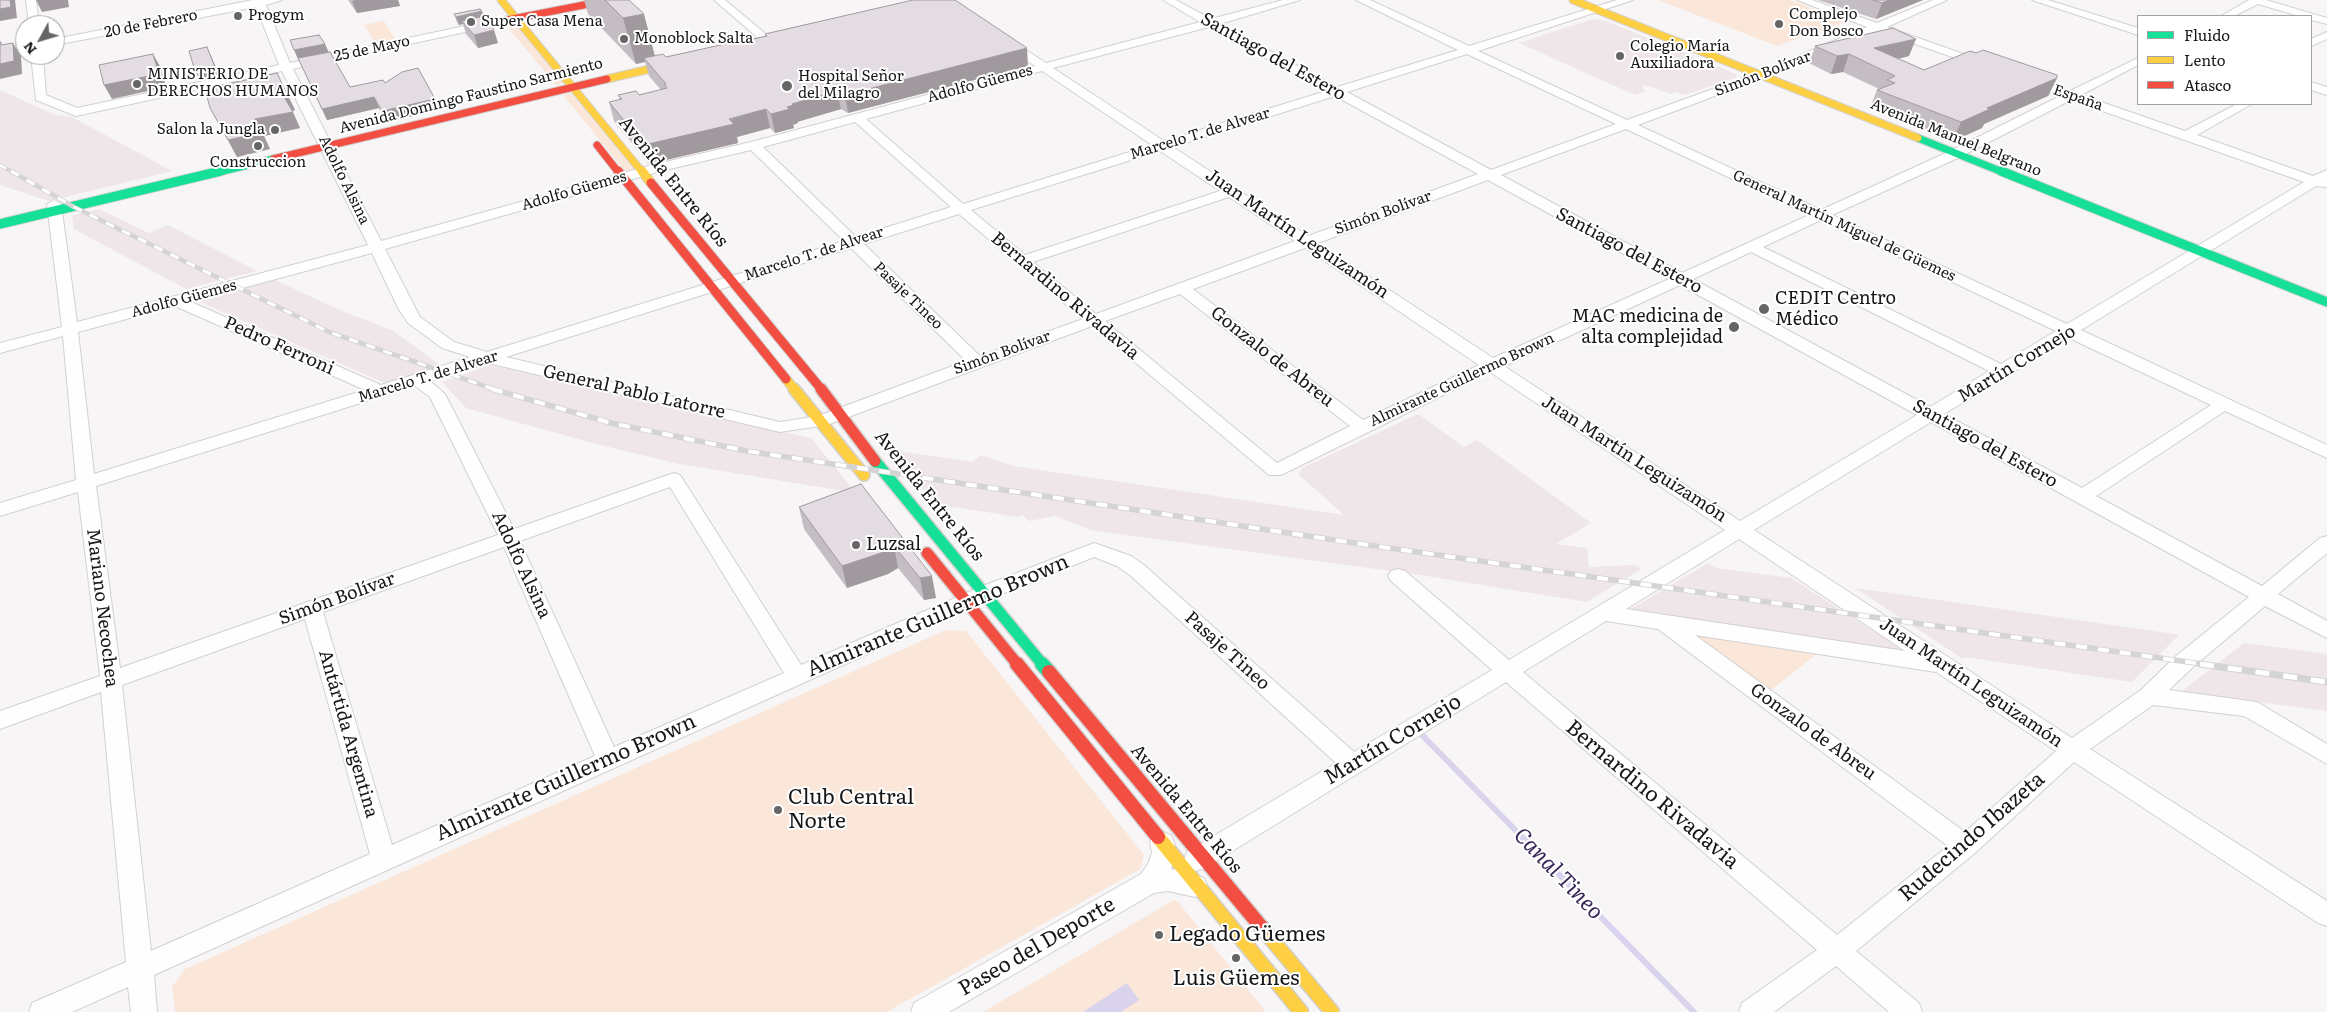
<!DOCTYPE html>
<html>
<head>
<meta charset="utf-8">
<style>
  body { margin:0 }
  #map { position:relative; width:2327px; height:1012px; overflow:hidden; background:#f8f5f6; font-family:Literata,serif }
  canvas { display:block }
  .legend { position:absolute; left:2137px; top:15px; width:175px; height:90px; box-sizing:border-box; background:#fff; border:1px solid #a3a2a2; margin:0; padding:6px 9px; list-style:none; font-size:15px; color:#181717 }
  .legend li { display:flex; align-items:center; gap:10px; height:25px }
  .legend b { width:25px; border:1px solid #a3a2a2 }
  .north { position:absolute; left:15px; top:15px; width:50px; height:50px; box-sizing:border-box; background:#fff; border:1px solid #a3a2a2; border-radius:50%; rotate:231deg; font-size:14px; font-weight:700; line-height:20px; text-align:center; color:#181717 }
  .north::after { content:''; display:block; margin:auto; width:18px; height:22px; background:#666565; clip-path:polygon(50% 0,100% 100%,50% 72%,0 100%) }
</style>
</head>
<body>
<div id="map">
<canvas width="2327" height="1012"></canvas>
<ul class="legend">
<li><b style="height:6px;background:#16e098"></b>Fluido</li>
<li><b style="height:6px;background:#ffcf43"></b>Lento</li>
<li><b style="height:6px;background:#f24e42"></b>Atasco</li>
</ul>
<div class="north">N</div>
</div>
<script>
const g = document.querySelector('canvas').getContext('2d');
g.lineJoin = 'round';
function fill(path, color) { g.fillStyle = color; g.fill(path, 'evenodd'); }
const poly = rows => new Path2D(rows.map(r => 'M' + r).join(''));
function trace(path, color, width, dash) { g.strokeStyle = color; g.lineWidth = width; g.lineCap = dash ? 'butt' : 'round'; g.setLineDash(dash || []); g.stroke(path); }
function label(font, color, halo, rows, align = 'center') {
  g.font = font + ' Literata,serif'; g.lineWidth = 4; g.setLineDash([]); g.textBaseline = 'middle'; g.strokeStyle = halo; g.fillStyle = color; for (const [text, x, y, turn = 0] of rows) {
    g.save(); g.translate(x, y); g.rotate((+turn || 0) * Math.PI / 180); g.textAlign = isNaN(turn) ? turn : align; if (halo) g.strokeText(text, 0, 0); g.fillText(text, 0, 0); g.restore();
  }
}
const built = poly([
  [1593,19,1606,21,1736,74,1737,77,1685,95,1676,92,1671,94,1645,85,1642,87,1646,91,1635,95,1519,43],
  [0,90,55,115,72,117,172,171,49,201,0,185],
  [99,209,149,233,168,225,257,271,186,289,74,229,72,216],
  [275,280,344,312,392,330,440,365,387,384,198,301],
  [490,365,811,438,856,493,674,463,589,442,466,408,442,382],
  [1418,414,1464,447,1477,440,1591,523,1556,544,1587,548,1589,567,1635,565,1641,569,1587,602,1420,575,1090,530,1055,516,1029,521,1023,515,1018,517,935,504,891,450,973,462,980,455,1013,466,1344,515,1299,475,1302,468],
  [1708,563,1716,568,1791,578,1904,651,1629,610],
  [1855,588,2174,634,2179,635,2132,682,1965,657,1963,659],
  [2244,643,2327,654,2327,711,2181,692]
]);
const green = poly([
  [1658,0,1790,0,1847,21,1777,46],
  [384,21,396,41,376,45,364,25],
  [513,22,564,83,556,85,505,24],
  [571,93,634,169,625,171,563,95],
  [1681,625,1823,649,1770,691],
  [946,630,966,631,1144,855,1140,869,887,1012,175,1012,172,987,185,969],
  [1174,900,1179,903,1266,1012,983,1012]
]);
const water = poly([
  [1127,983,1139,1000,1121,1012,1083,1012]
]);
const stream = poly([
  [1422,735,1694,1012]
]);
const street = poly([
  [26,0,36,0,39,25,29,25,26,0],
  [253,0,282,0,266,5,290,63,498,19,503,22,498,25,293,69,381,241,652,165,751,142,1035,66,1002,44,1002,40,1010,40,1046,63,1200,22,1163,0,1176,0,1211,19,1283,0,1300,0,1220,24,1337,87,1458,50,1356,0,1370,0,1469,46,1617,0,1633,0,1478,51,1627,120,1757,73,1867,27,1797,0,1812,0,1877,23,1933,0,1947,0,1887,27,1986,62,1986,66,1978,66,1878,31,1765,77,1638,125,1821,210,1950,151,2060,96,2023,83,2023,77,2027,76,2070,91,2138,58,2138,65,2081,95,2185,131,2237,104,2252,104,2197,135,2313,176,2327,170,2327,187,2316,186,2081,330,2327,445,2327,458,2225,411,2096,496,2262,586,2320,538,2327,536,2327,553,2278,594,2327,621,2327,638,2265,606,2192,668,2169,690,2257,702,2327,744,2327,764,2244,716,2153,705,2090,749,2327,901,2327,926,2318,923,2074,762,1975,853,1856,951,1919,1003,1922,1012,1889,1012,1836,966,1774,1012,1739,1012,1742,1003,1817,950,1506,682,1205,868,1196,871,1187,868,1184,860,1187,852,1336,763,1130,575,1117,566,1094,557,992,598,154,975,157,1012,131,1012,128,987,72,1012,29,1012,32,1003,126,962,101,692,0,729,0,711,100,676,78,492,0,516,0,503,76,480,63,336,0,353,0,343,62,327,47,204,54,200,61,204,77,322,368,245,282,71,76,116,36,100,31,55,43,55,46,95,77,108,279,65,256,7,55,45,55,39,253,0],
  [1209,27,1326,91,1164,141,1053,68,1209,27],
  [1467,54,1616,124,1491,170,1347,92,1467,54],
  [1042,71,1152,145,963,204,866,119,1042,71],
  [1335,96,1478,174,1308,236,1173,147,1335,96],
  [2071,100,2304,182,2067,324,1832,215,1960,157,2071,100],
  [855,122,951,207,856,237,763,147,855,122],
  [1626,129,1809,215,1682,273,1501,175,1626,129],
  [751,150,844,241,487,352,454,342,420,317,385,249,661,171,751,150],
  [1160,151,1220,191,1025,255,971,210,1160,151],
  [1488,180,1669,279,1493,358,1318,243,1488,180],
  [1229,197,1295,241,1096,314,1033,262,1229,197],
  [959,214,1083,319,980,356,864,244,959,214],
  [1821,220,2056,331,2001,364,1763,247,1821,220],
  [851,248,966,361,818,416,780,422,506,357,851,248],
  [1305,248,1479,365,1363,420,1193,289,1305,248],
  [1751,252,1989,371,1930,407,1693,279,1751,252],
  [372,253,398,308,408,323,442,348,470,357,381,385,191,302,372,253],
  [1680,285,1917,415,1740,521,1504,366,1680,285],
  [1180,294,1350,426,1277,463,1105,321,1180,294],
  [175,306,365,390,94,474,78,332,175,306],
  [1092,326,1269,475,1281,475,1490,372,1725,530,1509,660,1405,571,1398,569,1391,571,1388,576,1391,581,1492,670,1354,752,1144,565,1131,556,1094,543,978,588,801,665,680,475,674,473,668,475,514,529,445,394,430,381,488,363,780,432,827,425,1092,326],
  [2069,338,2211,405,2082,488,1944,414,2069,338],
  [415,386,430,397,498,535,120,668,96,486,415,386],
  [1931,422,2249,597,2176,656,2141,690,2072,738,1754,530,1931,422],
  [670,487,784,673,614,747,520,541,670,487],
  [1739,539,1905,651,1626,609,1739,539],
  [504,547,595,756,392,845,323,612,504,547],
  [305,619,370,854,151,951,122,685,305,619],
  [1606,621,1658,629,1948,846,1837,935,1523,672,1606,621],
  [1695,635,1936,672,2056,751,1965,832,1695,635],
  [714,0,725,0,773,40,773,44,765,44,714,0],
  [2032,0,2048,0,2138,28,2138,35,2032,0],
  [2249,0,2266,0,2327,18,2327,24,2311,20,2311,16,2299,16,2258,4,2234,16,2221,16,2249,0],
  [2327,32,2327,39,2311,46,2311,39,2327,32],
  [25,44,25,50,0,55,0,49,25,44],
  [2311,82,2327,87,2327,95,2311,90,2311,82],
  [1162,832,1171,835,1174,842,1176,853,1171,869,1186,871,1204,878,1207,886,1204,894,1195,897,1168,891,1154,893,949,1012,911,1012,914,1003,1141,874,1148,864,1152,853,1150,842,1153,835,1162,832]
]);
const fastFar3 = poly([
  [1918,138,2005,173],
  [215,173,273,159]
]);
const fastFar2 = poly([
  [2001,171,2327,302],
  [0,224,221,171]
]);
const fastFar1 = poly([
  [875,461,1043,665]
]);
const fast = poly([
  [1042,664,1049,672]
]);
const slowFar3 = poly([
  [501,0,643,173],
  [1573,0,1918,138],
  [607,79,684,61]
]);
const slowFar2 = poly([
  [642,171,651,183],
  [786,379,795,390]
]);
const slowFar1 = poly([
  [794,389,864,475]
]);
const slow = poly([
  [1158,837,1301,1012],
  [1263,929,1332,1012]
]);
const jamFar3 = poly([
  [502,21,609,0],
  [597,145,619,173],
  [273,159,607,79]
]);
const jamFar2 = poly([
  [618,171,786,379],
  [651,183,822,390]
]);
const jamFar1 = poly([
  [821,389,875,461],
  [927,553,1018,665]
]);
const jam = poly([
  [1017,664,1158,837],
  [1049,672,1263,929]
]);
const railFar3 = poly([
  [0,165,14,173]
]);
const railFar2 = poly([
  [11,171,74,207,329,332,496,390]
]);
const railFar1 = poly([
  [492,389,611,423,747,451,1361,544,2209,665]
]);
const rail = poly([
  [2200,664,2327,682]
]);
const wall = poly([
  [348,0,398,0,400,6,357,13],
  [584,0,629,0,655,56,666,57,735,43,765,36,765,34,1028,66,848,113,841,109,797,122,798,123,793,125,794,128,775,133,770,128,737,137,738,143,649,164,614,121,609,102,620,100,618,95,639,95,661,90,649,76,645,62,636,64,588,14],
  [1818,0,1923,0,1876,19],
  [482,11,483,16,498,43,478,48,466,34,463,24,459,25,457,22,454,14],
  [325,44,328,52,350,87,385,83,435,99,440,110,386,122,379,108,327,120,298,58],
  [1815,46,1909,56,1898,59,1924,70,2057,78,2048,96,1984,124,1982,128,1953,141,1870,108,1877,90,1879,89,1843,72,1831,74,1809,63],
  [287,94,295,110,292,111,300,128,264,136,270,149,237,157,210,108],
  [861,484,936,598,924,600,898,568,888,574,847,588,804,529,799,507]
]);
const shadedWall = poly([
  [10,0,15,0,17,18,0,21,0,9],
  [36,0,68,0,69,7,42,12],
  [356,0,398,0,400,6,357,13,352,1],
  [1889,0,1923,0,1876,19,1882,3],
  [482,11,485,20,462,21,463,24,459,25,456,17],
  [644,14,656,60,644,58,645,62,636,64,623,18],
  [494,30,498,43,478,48,474,35],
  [1916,39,1909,56,1872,65,1874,48],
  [13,43,21,56,22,74,0,79,0,64],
  [325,44,329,53,298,59,294,50],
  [207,47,220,76,200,80,195,71],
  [1027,48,1028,66,848,113,845,95],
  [153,54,161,68,166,87,112,99,104,85],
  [1849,54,1843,72,1831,74,1837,56],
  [2057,78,2048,96,1984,124,1982,128,1953,141,1961,122,1987,108],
  [837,91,841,109,797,122,798,123,793,125,794,128,775,133,771,114,792,104],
  [287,94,295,110,291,111,283,95],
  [374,97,379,108,327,120,322,109],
  [435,99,440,110,386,122,382,111],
  [766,109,770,128,737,137,738,143,649,164,644,145],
  [293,112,300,128,264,136,270,149,237,157,228,140,255,119],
  [894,546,898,568,888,574,847,588,842,566],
  [932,576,936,598,924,600,920,578]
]);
const building = poly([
  [0,0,10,0,11,7,0,9,0,0],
  [605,0,629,0,644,14,623,18,605,0],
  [913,0,955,0,1027,48,845,95,837,91,792,104,794,105,787,107,790,109,771,114,766,109,729,119,734,124,644,145,609,102,622,99,618,95,636,91,639,95,667,88,664,84,666,84,644,58,663,54,666,57,734,42,735,43,767,36,765,34,913,0],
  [1873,0,1889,0,1882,3,1873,0],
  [480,9,482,11,456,17,454,14,480,9],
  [485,16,494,30,474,35,462,21,485,16],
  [1893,28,1916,39,1874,48,1924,70,1970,51,1976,53,1983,50,2057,75,2057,78,1987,108,1990,109,1961,122,1877,90,1895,83,1887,80,1895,76,1849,54,1837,56,1815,46,1893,28],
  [319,35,325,44,294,50,290,40,319,35],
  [0,42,1,42,1,45,13,43,14,61,0,64,0,42],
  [207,47,215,67,195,71,189,51,207,47],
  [330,52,350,87,383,80,385,83,402,72,418,68,435,99,382,111,374,97,322,109,298,58,330,52],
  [153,54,159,74,104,85,99,65,153,54],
  [277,73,287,94,283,95,293,112,255,119,261,133,228,140,210,108,205,89,277,73],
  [861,484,932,576,920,578,894,546,884,552,842,566,799,507,861,484]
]);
const markers = [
  [238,16,5,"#666565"],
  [471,22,5,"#666565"],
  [1779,24,5,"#666565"],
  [624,39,5,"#666565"],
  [1620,56,5,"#666565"],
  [137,84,5,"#666565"],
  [787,86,6,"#666565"],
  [275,130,5,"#666565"],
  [258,146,5,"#666565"],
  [1764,309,6,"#666565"],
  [1734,327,6,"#666565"],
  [856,545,5,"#666565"],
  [778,810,5,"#666565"],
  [1159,935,5,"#666565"],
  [1236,958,5,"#666565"]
];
const farPoinames = [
  ["Complejo",1789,15],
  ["Don Bosco",1789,32],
  ["Progym",248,16],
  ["Super Casa Mena",481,22],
  ["Monoblock Salta",634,39],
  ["Colegio María",1630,47],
  ["Auxiliadora",1630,64],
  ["MINISTERIO DE",147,75],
  ["DERECHOS HUMANOS",147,92],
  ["Hospital Señor",798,77],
  ["del Milagro",798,94],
  ["Salon la Jungla",265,130,"right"],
  ["Construccion",258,163,"center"]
];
const farStreetnames = [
  ["20 de Febrero",151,24,-11],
  ["25 de Mayo",372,49,-12],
  ["Simón Bolívar",1763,74,-21],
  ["Adolfo Güemes",980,84,-15],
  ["Avenida Domingo Faustino Sarmiento",471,96,-14],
  ["España",2078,98,19],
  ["Marcelo T. de Alvear",1200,134,-17],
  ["Avenida Manuel Belgrano",1956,138,22],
  ["Adolfo Alsina",344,180,64],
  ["Adolfo Güemes",574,191,-16],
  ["Simón Bolívar",1383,213,-20],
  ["General Martín Miguel de Güemes",1844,226,25],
  ["Marcelo T. de Alvear",814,254,-18],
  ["Pasaje Tineo",908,296,44],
  ["Adolfo Güemes",184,299,-15],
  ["Simón Bolívar",1002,353,-20],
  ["Marcelo T. de Alvear",428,377,-17],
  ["Almirante Guillermo Brown",1462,380,-25]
];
const streetNames = [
  ["Santiago del Estero",1273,57,29],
  ["Avenida Entre Ríos",673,182,51],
  ["Juan Martín Leguizamón",1297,234,34],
  ["Santiago del Estero",1629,251,28],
  ["Bernardino Rivadavia",1065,296,40],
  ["Pedro Ferroni",279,346,24],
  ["Gonzalo de Abreu",1272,357,38],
  ["Martín Cornejo",2017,364,-31],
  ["General Pablo Latorre",634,392,13],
  ["Santiago del Estero",1985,444,29],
  ["Juan Martín Leguizamón",1634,459,33],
  ["Avenida Entre Ríos",929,496,51],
  ["Adolfo Alsina",521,565,65],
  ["Simón Bolívar",337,599,-20],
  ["Mariano Necochea",102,608,83],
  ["Pasaje Tineo",1227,651,42],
  ["Juan Martín Leguizamón",1971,683,34],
  ["Gonzalo de Abreu",1813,732,36],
  ["Antártida Argentina",348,734,74],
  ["Avenida Entre Ríos",1186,809,50]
];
const poiNames = [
  ["CEDIT Centro",1775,299],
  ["Médico",1775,320],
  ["MAC medicina de",1723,317,"right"],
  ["alta complejidad",1723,338,"right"],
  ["Luzsal",866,545]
];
const nearStreetnames = [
  ["Almirante Guillermo Brown",938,616,-23],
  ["Martín Cornejo",1393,740,-31],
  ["Almirante Guillermo Brown",566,778,-24],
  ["Bernardino Rivadavia",1652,795,40],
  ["Rudecindo Ibazeta",1972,837,-41],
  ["Paseo del Deporte",1037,947,-30]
];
const nearPoinames = [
  ["Club Central",788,798],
  ["Norte",788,822],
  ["Legado Güemes",1169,935],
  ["Luis Güemes",1236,979,"center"]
];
const nearWaternames = [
  ["Canal Tineo",1558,874,46]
];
fill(built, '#eee6e9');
fill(green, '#fae7d9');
fill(water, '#d9d3ee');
trace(stream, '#d9d3ee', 6);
trace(street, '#d2d0d0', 2);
trace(fastFar3, '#d2d0d0', 9);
trace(fastFar2, '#d2d0d0', 11);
trace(fastFar1, '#d2d0d0', 14);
trace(fast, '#d2d0d0', 17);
trace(slowFar3, '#d2d0d0', 9);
trace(slowFar2, '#d2d0d0', 11);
trace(slowFar1, '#d2d0d0', 14);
trace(slow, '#d2d0d0', 17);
trace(jamFar3, '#d2d0d0', 9);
trace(jamFar2, '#d2d0d0', 11);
trace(jamFar1, '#d2d0d0', 14);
trace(jam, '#d2d0d0', 17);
fill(street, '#fefefe');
trace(fastFar3, '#16e098', 7);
trace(fastFar2, '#16e098', 9);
trace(fastFar1, '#16e098', 11);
trace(fast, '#16e098', 14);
trace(slowFar3, '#ffcf43', 7);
trace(slowFar2, '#ffcf43', 9);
trace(slowFar1, '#ffcf43', 11);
trace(slow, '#ffcf43', 14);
trace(jamFar3, '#f24e42', 7);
trace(jamFar2, '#f24e42', 9);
trace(jamFar1, '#f24e42', 11);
trace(jam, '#f24e42', 14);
trace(railFar3, '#d5d4d5', 4);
trace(railFar2, '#d5d4d5', 4.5);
trace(railFar1, '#d5d4d5', 5.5);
trace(rail, '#d5d4d5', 7);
trace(railFar3, '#fff', 2.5, [7]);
trace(railFar2, '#fff', 3, [9]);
trace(railFar1, '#fff', 4, [11]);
trace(rail, '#fff', 5, [14]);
fill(wall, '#c4bdc3');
fill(shadedWall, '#a09a9f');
fill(building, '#e4dce3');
trace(building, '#a09a9f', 1);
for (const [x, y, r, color] of markers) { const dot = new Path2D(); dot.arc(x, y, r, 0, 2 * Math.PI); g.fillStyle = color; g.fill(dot); trace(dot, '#fff', 2); }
label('15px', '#181717', '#fff', farPoinames, 'left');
label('15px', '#181717', '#fff', farStreetnames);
label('18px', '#181717', '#fff', streetNames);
label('18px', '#181717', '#fff', poiNames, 'left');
label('21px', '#181717', '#fff', nearStreetnames);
label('21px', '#181717', '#fff', nearPoinames, 'left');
label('italic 22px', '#372858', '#fff', nearWaternames);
</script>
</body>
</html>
